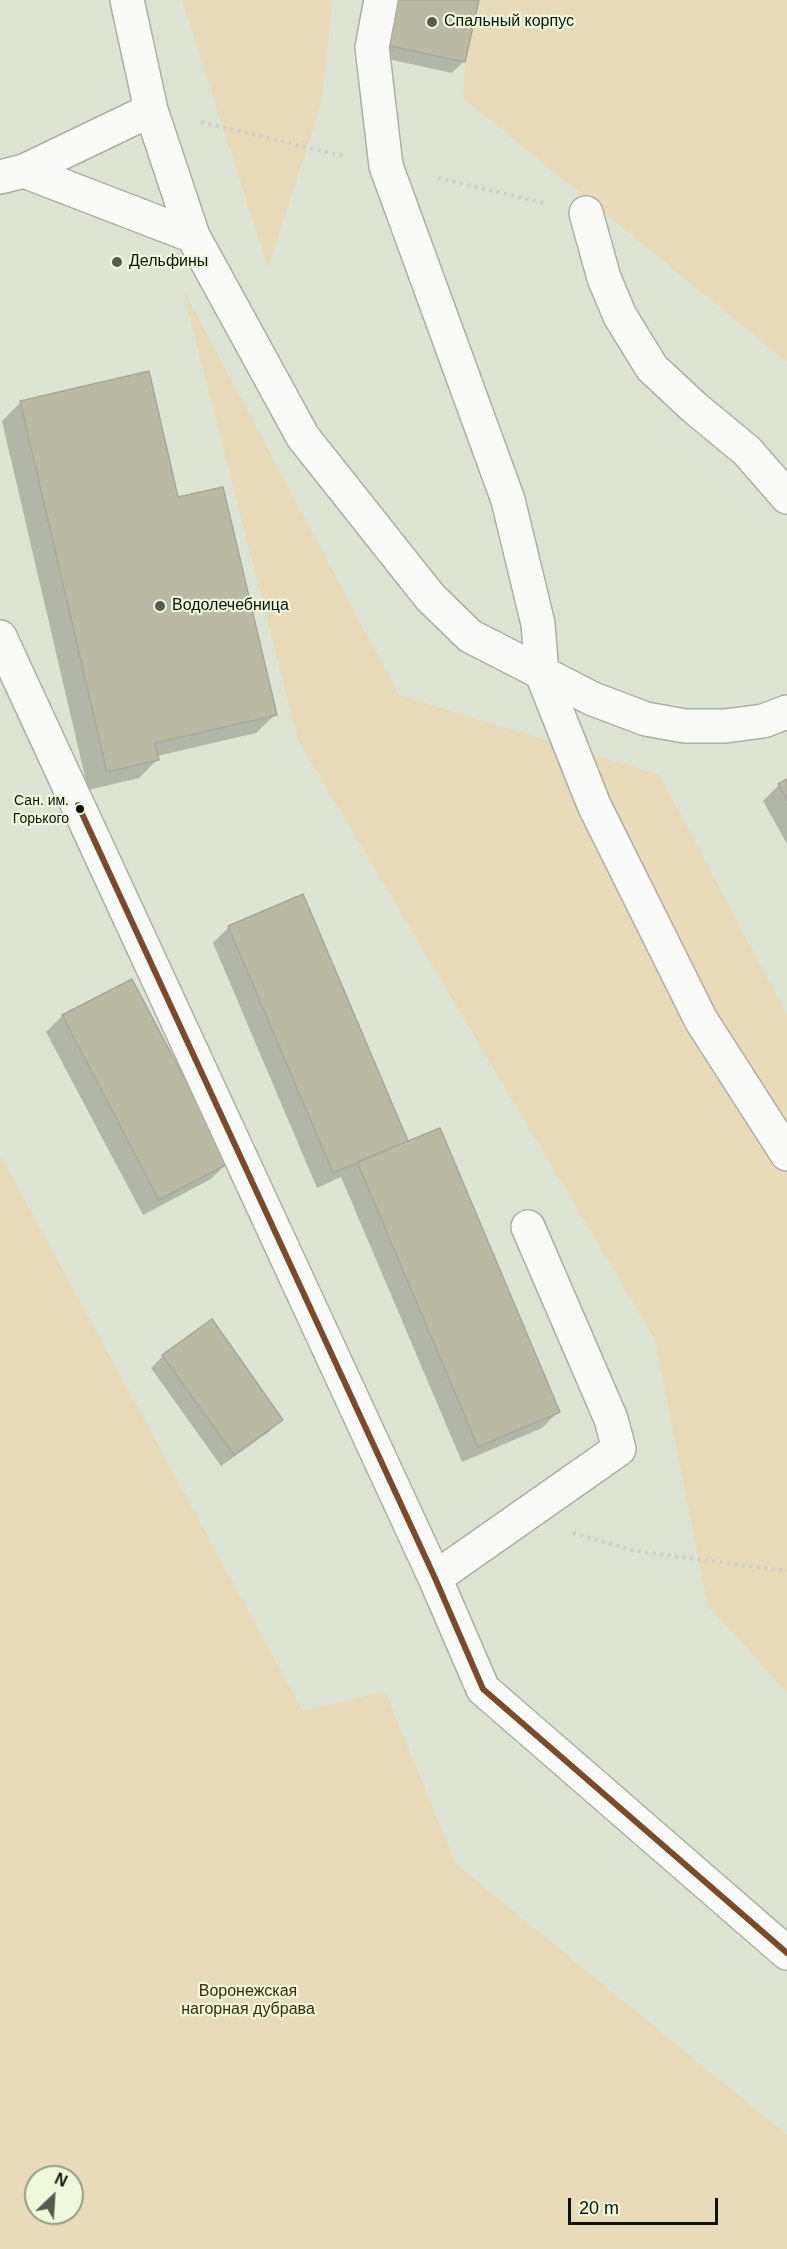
<!DOCTYPE html>
<html>
<head>
<meta charset="utf-8">
<style>
  body { margin:0 }
  #map { position:relative; width:787px; height:2249px; overflow:hidden; background:#dee4d4; font-family:Helvetica,sans-serif }
  canvas { display:block }
  .north { position:absolute; left:24px; top:2165px; width:60px; height:60px; box-sizing:border-box; background:#edf9da; border:2px solid #949c86; border-radius:50%; rotate:25deg; font-size:16px; font-weight:700; line-height:24px; text-align:center; color:#0e1107 }
  .north::after { content:''; display:block; margin:auto; width:21px; height:27px; background:#575b4f; clip-path:polygon(50% 0,100% 100%,50% 72%,0 100%) }
  .scale { position:absolute; left:568px; top:2198px; width:150px; height:27px; box-sizing:border-box; border:3px solid #0e1107; border-top:0; padding-left:8px; font-size:18px; line-height:21px; white-space:nowrap; color:#0e1107; -webkit-text-stroke:4px #edf9da; paint-order:stroke }
</style>
</head>
<body>
<div id="map">
<canvas width="787" height="2249"></canvas>
<div class="north">N</div>
<div class="scale">20 m</div>
</div>
<script>
const g = document.querySelector('canvas').getContext('2d');
g.lineJoin = 'round';
function fill(path, color) { g.fillStyle = color; g.fill(path, 'evenodd'); }
const poly = rows => new Path2D(rows.map(r => 'M' + r).join(''));
function trace(path, color, width, dash) { g.strokeStyle = color; g.lineWidth = width; g.lineCap = dash ? 'butt' : 'round'; g.setLineDash(dash || []); g.stroke(path); }
function label(font, color, halo, rows, align = 'center') {
  g.font = font + ' Helvetica,sans-serif'; g.lineWidth = 4.5; g.setLineDash([]); g.textBaseline = 'middle'; g.strokeStyle = halo; g.fillStyle = color; for (const [text, x, y, turn = 0] of rows) {
    g.save(); g.translate(x, y); g.rotate((+turn || 0) * Math.PI / 180); g.textAlign = isNaN(turn) ? turn : align; if (halo) g.strokeText(text, 0, 0); g.fillText(text, 0, 0); g.restore();
  }
}
const green = poly([
  [182,0,333,0,321,105,268,268],
  [469,0,787,0,787,362,463,98],
  [182,287,399,695,660,775,787,1015,787,1693,708,1606,654,1338,298,740],
  [0,1154,303,1711,385,1691,456,1864,787,2135,787,2249,0,2249],
  [36,2177,72,2177,72,2213,36,2213]
]);
const shadow = poly([
  [386,0,477,0,464,61,452,73,374,56],
  [21,402,177,499,275,715,256,733,157,756,158,759,139,778,88,790,2,421],
  [787,780,787,844,763,801,779,785],
  [302,896,407,1143,558,1412,542,1428,462,1462,341,1177,317,1188,213,943,229,927],
  [131,981,227,1163,211,1179,143,1215,46,1032,62,1016],
  [163,1356,281,1419,270,1431,221,1466,151,1368]
]);
const building = poly([
  [395,0,479,0,465,62,385,45,395,0],
  [149,371,178,497,223,487,277,715,155,743,159,760,107,772,20,401,149,371],
  [787,779,787,800,778,784,787,779],
  [303,894,408,1141,333,1173,228,926,303,894],
  [132,979,229,1163,159,1200,62,1015,132,979],
  [440,1128,560,1412,478,1447,357,1162,440,1128],
  [212,1319,283,1420,234,1455,162,1355,212,1319]
]);
const path = poly([
  [201,122,343,156],
  [438,178,544,203],
  [573,1533,635,1551,787,1571]
]);
const minor = poly([
  [127,0,151,110,193,236,303,437,430,597,470,636,593,699,646,719,685,726,725,726,763,721,787,712],
  [381,0,372,47,386,166,508,500,538,624,542,674,594,805,701,1020,787,1154],
  [24,171,193,236],
  [0,177,24,171,151,110],
  [586,213,604,278,620,316,652,368,695,408,747,451,787,497],
  [0,637,435,1578,483,1689,787,1953],
  [435,1578,619,1449,611,1419,528,1227]
]);
const bus1 = poly([
  [78,805,435,1578,483,1689,787,1953]
]);
const markers = [
  [432,22,6,"#575b4f"],
  [117,262,6,"#575b4f"],
  [160,606,6,"#575b4f"],
  [80,809,5,"#0e1107"]
];
const busNames = [
  ["Сан. им.",69,801],
  ["Горького",69,819]
];
const poiNames = [
  ["Спальный корпус",444,22],
  ["Дельфины",129,262],
  ["Водолечебница",172,606]
];
const parkNames = [
  ["Воронежская",248,1992],
  ["нагорная дубрава",248,2010]
];
fill(green, '#e8dbb9');
fill(shadow, '#0003');
fill(building, '#babaa2');
trace(building, '#a6a89b', 1.5);
trace(minor, '#acb0a4', 36);
trace(path, '#cfd0cc', 4, [3, 4.5]);
trace(minor, '#fafbf9', 33);
trace(bus1, '#7a4b2a', 6);
for (const [x, y, r, color] of markers) { const dot = new Path2D(); dot.arc(x, y, r, 0, 2 * Math.PI); g.fillStyle = color; g.fill(dot); trace(dot, '#edf9da', 2); }
label('14px', '#0e1107', '#edf9da', busNames, 'right');
label('16px', '#0e1107', '#edf9da', poiNames, 'left');
label('16px', '#3d2a06', '#edf9da', parkNames);
</script>
</body>
</html>
